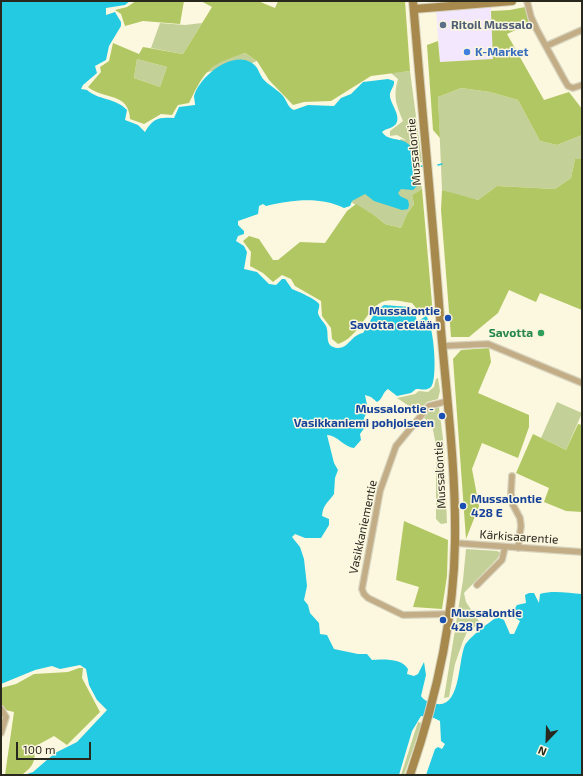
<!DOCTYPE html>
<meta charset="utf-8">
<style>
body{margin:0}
#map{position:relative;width:583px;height:776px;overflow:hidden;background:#fcf7df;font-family:"Exo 2",sans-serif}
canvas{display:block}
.frame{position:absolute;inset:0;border:2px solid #29281f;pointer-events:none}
.north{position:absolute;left:527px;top:720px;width:40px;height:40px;-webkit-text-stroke:3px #fcf7df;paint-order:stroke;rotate:203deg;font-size:11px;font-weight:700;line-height:16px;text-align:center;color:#29281f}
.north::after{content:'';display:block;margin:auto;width:14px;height:18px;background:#29281f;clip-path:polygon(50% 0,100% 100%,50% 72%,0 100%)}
.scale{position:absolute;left:16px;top:742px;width:75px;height:18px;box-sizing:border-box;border:2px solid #29281f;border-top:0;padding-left:5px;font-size:12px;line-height:14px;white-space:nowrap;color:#29281f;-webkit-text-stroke:3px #fcf7df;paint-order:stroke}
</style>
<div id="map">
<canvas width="583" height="776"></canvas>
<div class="frame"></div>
<div class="north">N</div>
<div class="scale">100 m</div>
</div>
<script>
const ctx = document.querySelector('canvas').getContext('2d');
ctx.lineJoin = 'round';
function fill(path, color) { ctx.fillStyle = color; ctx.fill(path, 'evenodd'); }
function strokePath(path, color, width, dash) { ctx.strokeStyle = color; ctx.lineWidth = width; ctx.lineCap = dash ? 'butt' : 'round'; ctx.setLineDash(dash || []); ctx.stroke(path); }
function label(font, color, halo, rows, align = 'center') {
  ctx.font = font + ' "Exo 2",sans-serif'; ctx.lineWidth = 3; ctx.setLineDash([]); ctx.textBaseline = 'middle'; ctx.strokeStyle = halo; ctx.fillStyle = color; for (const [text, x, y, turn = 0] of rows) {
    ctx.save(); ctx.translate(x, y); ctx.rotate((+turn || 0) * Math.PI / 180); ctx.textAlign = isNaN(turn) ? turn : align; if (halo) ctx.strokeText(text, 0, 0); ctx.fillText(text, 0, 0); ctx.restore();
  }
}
fill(new Path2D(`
 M491,7l3,52 -54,3 -4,-52z`), '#f2e7fc');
fill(new Path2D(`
 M160,23l25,2 17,-2 -19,31 -32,-6z
 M245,53l12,8 -20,8 -12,-1 -21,5 18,-13z
 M137,59l30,8 -7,20 -26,-9z
 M410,71l12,91 -5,1 5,26 -10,6 2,9 -7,10 -6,14 -16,-4 -11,-9 -25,-14 60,-31 -9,-31 6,1 -9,-5 -7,1v-5l13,-10c-7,-17 -10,-24 -5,-42l-7,-6z
 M461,88l29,4 28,8 22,41 17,4 25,-10v24h-7l-4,19 -16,11 -58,-3 -19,14 -19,-4 -17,-6 -4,-93z
 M438,378l2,13 -2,8 -11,3 -9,10 -21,-14 18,-4 4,-3 9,1 6,-5 2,-8z
 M557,402l25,11 -16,37 -25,-12z
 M439,407l5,40 3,76 -6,1 -5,-5v-74l-4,-20 -10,-9 9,-6z
 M466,549l31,2 4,2 -4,6 -33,34 2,9 14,21 -13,9 -4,9 -8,23 -6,33 -5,1 19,-118z
 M418,722l4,1 -18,52h-3z`), '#c3d198');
fill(new Path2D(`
 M136,1h48l-4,23 -37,-3 -18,5 -4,-12 -6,-4 12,-3z
 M201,1h57l17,7 3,-7h127l5,70 -39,5 -40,25 -27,1 -11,3 -24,-25 -12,-19 -12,-8c-37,12 -39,16 -56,50l-11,2 -6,10 -11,-1 -17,10 -14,-5c-1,-27 -26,-19 -42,-32l13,-15 -1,-5 9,-6 4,-18 26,11 4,-7 40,7 29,-47zM137,59l30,8 -7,20 -26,-9z
 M525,7l6,16 -24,11 37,66 25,-8 13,17v26l-25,10 -17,-4 -22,-41 -28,-8 -29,-4 -23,9 2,41 -7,-8 -6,-85 11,-4 2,21 53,-3 -2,-48 19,-1z
 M575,159h7v151l-42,-17 -4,9 -27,-12 -11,23 -29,24h-18l-10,-127 1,-20 36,10 19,-14 58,3 16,-11z
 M422,189l11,126 -12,-1 -9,-11c-8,-1 -20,-4 -27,-2 -17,4 -26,37 -47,43l-6,-5 -1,-11 -9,-12 -1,-15 -26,-15 -4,-7 -9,-4 -9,7 -10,-9 -13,-7 1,-14 -8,-11 6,-5 10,3 14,21h5l22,-18 25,1 22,-32 9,-7 18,11 11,9 16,4 6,-14 7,-10 -2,-9z
 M489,348l2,14 -13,31 51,22v12l-11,31 -36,-15 -10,26 7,37 -13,33 -13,-180 8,-9z
 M578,424l4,1v87l-16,-1 -22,-9 5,-14 -33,-15 17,-39 33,16z
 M404,521l44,19 -1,36 -5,33 -29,-2 6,-20 -23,-7z
 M79,668h4l-1,10 18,34 -33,33 -13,-9 -20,11c2,15 -1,19 -12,28h-17l9,-63 -13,-3v-21l15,-4 18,-10 34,-2z`), '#b1c763');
fill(new Path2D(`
 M1,1h129l-5,4 -19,3v7l9,-3 6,10v4l-12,20 -3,14 -11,6 2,7 -14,12 -2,4 6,1c11,10 29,8 40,20l-2,10 13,5 7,7c8,-14 14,-15 29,-14l5,-11 16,-2c0,-3 -1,-7 -1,-9 6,-20 38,-46 58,-33 7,4 7,12 12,17 6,6 14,10 19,16 4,5 5,12 11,14l14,-5 26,1 7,-8 10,-4 12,-12 25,-3 6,2c1,6 -5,9 -4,16 2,9 11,19 6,27 -4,5 -10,4 -14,8 7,11 21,3 30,16l5,38 -4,4 -12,-1 -3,4 2,3 8,4 1,5 -1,4 -6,1 -28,-9 -9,-7 -13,7 -2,5 -6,2c-24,-12 -53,-8 -78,-2l-3,-2 -4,2 -1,8 -20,7v4l6,6v3l-6,2 -2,5 8,5 3,6 -3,17 13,3 12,12 7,1 6,-6h3l7,10c5,2 24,10 27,15 1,2 -1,6 -1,9 1,5 6,9 8,13 4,8 -3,21 12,22 11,0 13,-13 25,-15l13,-22 8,-6 26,2 5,5 2,10 9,-6c8,8 12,63 5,71 -5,4 -9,2 -15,2l-5,4 -14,3 -9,-7c-6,4 -5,10 -11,13l-6,-5 -6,-2 3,15 -4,8 1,9 -5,7 1,6 -7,8c-10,-1 -17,-13 -27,-13l7,28 4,7 -3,8 -1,16c-6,9 -11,10 -12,22l7,3v6l-8,13h-16l-10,-4 -3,3 8,10 4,12 3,27 -3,14 4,5 2,8 9,10 1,11 7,1 7,14 24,5h9l5,6c10,-1 30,-2 36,9l-1,5 7,2 4,-2 6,-12 2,13 -5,21c3,5 10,7 16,8 24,3 21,-44 28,-59 4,-7 26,-25 33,-28l6,3 6,14h4l6,-13 -9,-6 6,-10 9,-2 -1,-8 4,-2h5l5,10 1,-9c13,-4 28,-1 42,0v181h-156l9,-26 3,-2 4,2 3,-5 -4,-3 -1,-20 -6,-3 -13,-2 -9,15 -13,44h-375l9,-3 22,-19 22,-11 30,-32 -10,-10 -8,-15 -3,-16 -6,-4 -20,4 -8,-3 -17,4 -34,14z`), '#23cae2');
strokePath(new Path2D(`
 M438,165l4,-1
 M414,167l9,-1`), '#23cae2', 1.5);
const street = new Path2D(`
 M527,1l4,16 6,13 28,51 3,5 5,2 9,-3
 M546,46l36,-16
 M442,346l46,-2 94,39
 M448,401l-19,5 -33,40 -16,45 -18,98 2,5 4,4 35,17 47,-1
 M512,476l-1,17 2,12 7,13 1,8 -3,22
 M455,543l127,9
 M477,585l25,-25 3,-13
 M1,709l5,8 -5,16`);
const secondary = new Path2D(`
 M414,9l98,-8
 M410,775c26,-76 44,-153 45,-234 1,-71 -8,-141 -14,-211 -8,-110 -19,-219 -28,-329`);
strokePath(street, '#d6d2bc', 8);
strokePath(secondary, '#d6d2bc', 10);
strokePath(street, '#c2ad86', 5.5);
strokePath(secondary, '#a7894d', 8);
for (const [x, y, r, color] of [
 [443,25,4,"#5c6f8a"],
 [467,52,4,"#3f7fe0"],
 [448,318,4,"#1a4fb4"],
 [541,333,4,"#2e9e5b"],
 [442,416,4,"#1a4fb4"],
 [463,506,4,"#1a4fb4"],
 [443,620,4,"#1a4fb4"]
]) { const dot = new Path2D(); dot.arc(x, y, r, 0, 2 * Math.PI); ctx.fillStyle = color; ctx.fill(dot); strokePath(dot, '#fcf7df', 1.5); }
label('bold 12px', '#4e5e75', '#fcf7df', [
 ["Ritoil Mussalo",451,25]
], 'left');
label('bold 12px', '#366cbe', '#fcf7df', [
 ["K-Market",475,52]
], 'left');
label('12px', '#29281f', '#fcf7df', [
 ["Mussalontie",414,152,-95],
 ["Mussalontie",440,475,-93],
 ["Vasikkaniementie",363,527,-78],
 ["Kärkisaarentie",519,537,4]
]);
label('bold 12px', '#164399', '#fcf7df', [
 ["Mussalontie",440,311],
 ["Savotta etelään",440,325],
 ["Mussalontie -",434,409],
 ["Vasikkaniemi pohjoiseen",434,423],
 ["Mussalontie",471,499,"left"],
 ["428 E",471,513,"left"],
 ["Mussalontie",451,613,"left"],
 ["428 P",451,627,"left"]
], 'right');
label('bold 12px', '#27864d', '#fcf7df', [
 ["Savotta",533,333]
], 'right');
</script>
